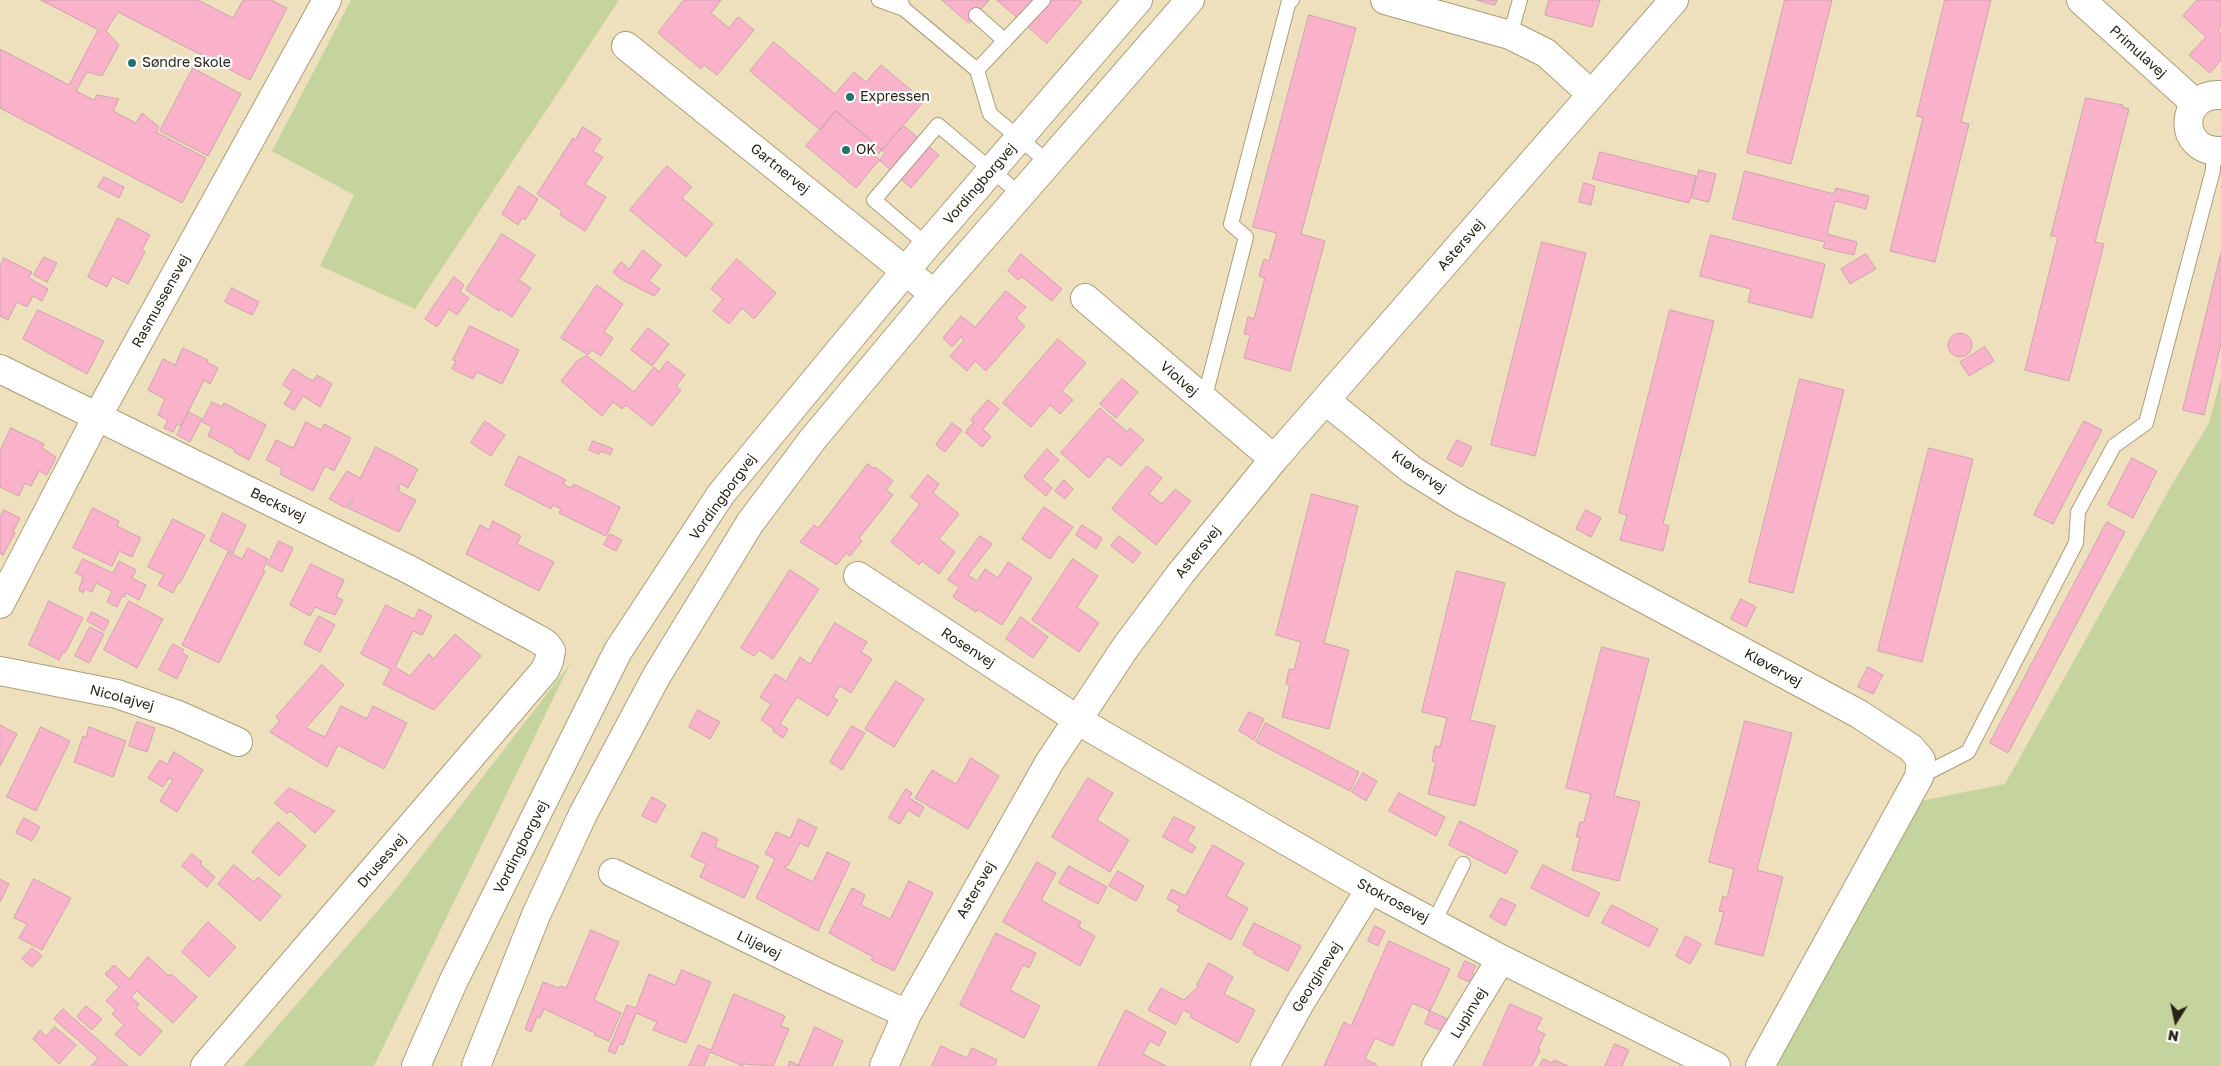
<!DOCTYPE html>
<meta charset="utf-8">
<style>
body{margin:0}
#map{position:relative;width:2221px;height:1066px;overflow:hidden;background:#eee0bc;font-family:"Golos Text",sans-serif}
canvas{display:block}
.north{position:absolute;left:2151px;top:996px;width:50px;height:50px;-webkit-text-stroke:4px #fff;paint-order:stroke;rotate:190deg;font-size:14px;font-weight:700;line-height:20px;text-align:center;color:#2a2417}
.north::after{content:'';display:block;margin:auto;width:18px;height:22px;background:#2a2417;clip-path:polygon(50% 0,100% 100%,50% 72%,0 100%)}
</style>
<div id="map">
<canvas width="2221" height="1066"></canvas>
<div class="north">N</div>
</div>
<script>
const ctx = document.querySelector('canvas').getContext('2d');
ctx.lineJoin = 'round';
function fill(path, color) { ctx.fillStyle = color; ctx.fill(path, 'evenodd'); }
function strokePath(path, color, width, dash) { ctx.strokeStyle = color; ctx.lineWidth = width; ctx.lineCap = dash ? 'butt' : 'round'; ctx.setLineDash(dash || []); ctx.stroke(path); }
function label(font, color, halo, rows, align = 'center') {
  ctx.font = font + ' "Golos Text",sans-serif'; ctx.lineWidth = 4.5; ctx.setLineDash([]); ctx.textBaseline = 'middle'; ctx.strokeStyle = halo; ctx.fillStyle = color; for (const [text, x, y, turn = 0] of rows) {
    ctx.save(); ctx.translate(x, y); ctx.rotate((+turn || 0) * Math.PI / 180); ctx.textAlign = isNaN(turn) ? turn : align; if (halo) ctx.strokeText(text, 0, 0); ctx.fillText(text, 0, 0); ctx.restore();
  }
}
fill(new Path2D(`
 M351,0h268l-204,309 -95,-43 34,-71 -82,-44z
 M2221,378v688h-446l140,-264 90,-18 169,-303 35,-58z
 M570,664l-196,402h-131l150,-173z`), '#c5d49e');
const building = new Path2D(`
 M41,0h157l35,18 10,-18h28l16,8 -37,72 -132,-68 -12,19 13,14 -17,31 -15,-4 -11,19 18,9 3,-5 22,4 -6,12 23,12 6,-10 17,14 -3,5 50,26 -24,45 -182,-95v-59l69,36 29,-55z
 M684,0h37l-10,13 18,15 9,-11 16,13 -37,45 -13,-10 -3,4 -43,-36z
 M942,0h47l-20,23z
 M997,0h82l3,2 -35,41z
 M1477,0h20l-2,5z
 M1549,0h51l-8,27 -47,-12z
 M1785,0h47l-41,164 -44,-11z
 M1945,0h46l-30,122 8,2 -34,138 -45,-11 33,-133 -6,-2z
 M2197,0h24v27l-3,3 3,3v27l-11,13 -21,-18 17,-18 -23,-21z
 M1309,15l47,13 -55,206 24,7 -35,130 -46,-13 6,-23 -6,-1 4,-17 6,2 11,-41 -6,-2 5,-17 5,2 8,-28 -24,-6z
 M774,42l61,52 19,-22 12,10 15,-17 43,36 -42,49 -46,-39 -16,19 -70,-59z
 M193,68l48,26 -33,62 -48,-25z
 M2086,98l37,7 -1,2 7,2 -34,133 9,2 -35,137 -44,-11 33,-133 -7,-1z
 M836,111l49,42 -29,35 -50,-42z
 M904,126l35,29 -28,33 -35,-31z
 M583,127l18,12 -8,12 10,6 -18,27 21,13 -21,34 -25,-16 2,-4 -25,-17 36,-56 2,2z
 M1600,152l96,24 -7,27 -96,-24z
 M667,166l25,21 -10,11 31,26 -27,33 -56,-47z
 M1699,170l17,4 -7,28 -17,-4z
 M1745,171l89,23 2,-6 33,8 -3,13 -31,-8 -8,33 30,8 -3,13 -31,-7 2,-6 -92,-23z
 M104,177l20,10 -5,11 -21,-11z
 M1584,183l11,3 -4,19 -12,-3z
 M519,186l19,13 -13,21 -3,-2 -4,7 -16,-11z
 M118,218l32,17 -8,15 3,2 -17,32 -16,-8 -5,11 -19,-10z
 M502,234l33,21 -16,25 12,8 -19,29 -12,-8 -1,2 -33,-21z
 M1711,235l114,29 -13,54 -64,-16 3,-13 -51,-13z
 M1542,242l44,11 -51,203 -44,-11z
 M643,250l18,15 -12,16 11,8 -6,7 -33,-17 -8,-7 8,-10 8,7z
 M2221,253v90l-17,72 -21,-5z
 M1021,254l41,35 -10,12 -30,-24 -4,3 -10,-9z
 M1866,254l10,15 -26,15 -9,-15z
 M44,257l13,6 -10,19 -13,-7z
 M4,258l28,14 -3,6 19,11 -6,12 -9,-5 -6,11 -10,-5 -9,18 -8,-4v-50z
 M737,259l39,34 -22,26 -12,-11 -13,16 -16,-13 10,-12 -12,-10z
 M454,277l10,8 -4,7 9,6 -12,17 -8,-6 -12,18 -12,-8z
 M597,285l26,19 -19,28 9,6 -12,18 -9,-6 -4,5 -27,-17z
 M232,288l27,14 -7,13 -27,-13z
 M1006,291l20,16 -10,11 9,8 -39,45 -11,-10 -8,10 -17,-15 14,-16 -3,-3 -9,10 -9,-9 18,-22 14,11z
 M38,310l66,31 -17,33 -64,-35z
 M1670,310l44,11 -51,203 6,2 -6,25 -43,-11 7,-25 -8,-2z
 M470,326l49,24 -17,34 -25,-12 -4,7 -21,-10 4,-8 -3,-1z
 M648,328l21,16 -17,22 -21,-16z
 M1948 345a12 12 0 1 1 24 0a12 12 0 1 1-24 0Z
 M1058,339l28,24 -24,28 11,9 -13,14 -10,-9 -19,22 -28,-24z
 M1985,347l9,14 -25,15 -9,-14z
 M183,348l25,12 -1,2 11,6 -8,16 -6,-4 -23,46 -4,-2 -4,8 -9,-4 4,-8 -10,-5 7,-16 -17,-9 15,-31 12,6z
 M587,356l47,36 20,-25 5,5 8,-11 18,14 -9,11 5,4 -29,36 -26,-21 -4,4 -9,-7 -11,14 -41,-35 16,-20z
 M293,369l20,12 4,-6 15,9 -12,23 -17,-11 -9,14 -10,-6 8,-13 -9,-6z
 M1122,379l16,13 -22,26 -16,-14z
 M1800,379l44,11 -51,203 -44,-11z
 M988,400l11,9 -16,20 8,8 -9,10 -17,-15 9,-10 -3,-2z
 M212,402l10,5 2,-4 42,22 -17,35 -15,-8 1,-2 -27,-14 4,-9 -10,-5z
 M1100,408l27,24 3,-4 14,12 -23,26 -13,-10 -19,22 -28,-25z
 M189,412l13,7 -12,23 -13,-7z
 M485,421l20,14 -14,21 -20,-13z
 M2084,421l18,9 -49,94 -19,-9z
 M306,422l15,8 3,-6 27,14 -17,33 -9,-5 -12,25 -33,-17 2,-6 -16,-8 10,-20 17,8z
 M952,423l10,7 -17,22 -9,-7z
 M11,428l33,16 -2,4 14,9 -9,18 -8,-4 -8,15 -6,-3 -6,13 -19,-9v-36z
 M1457,440l15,7 -10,20 -15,-8z
 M593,441l20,8 -3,6 -9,-4 -2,3 -10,-4z
 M376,447l42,22 -10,19 -9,-5 -1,3 2,1 -2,4 18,9 -17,32 -51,-24 6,-10 -2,-1 -6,11 -17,-9 18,-28 13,7z
 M1929,448l44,11 -51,203 -44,-11z
 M1047,449l12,11 -17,19 10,9 -6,8 -22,-19z
 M519,456l47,24 -3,4 8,4 3,-4 46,23 -14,29 -47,-23 2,-4 -8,-4 -2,4 -46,-24z
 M2132,458l25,13 -24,47 -25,-13z
 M868,464l6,5 1,-2 18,14 -7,9 7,5 -34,43 3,3 -12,15 -4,-3 -9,12 -37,-23 14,-17 4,3z
 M1147,466l15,12 -13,16 13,10 13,-15 16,12 -35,44 -44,-36z
 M928,475l11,9 -6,9 26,21 -20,25 16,13 -16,22 -17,-13 -3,4 -28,-23 29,-38 -9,-7z
 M1064,480l9,9 -8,10 -10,-8z
 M1312,494l46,12 -34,137 25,7 -20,79 -47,-12 8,-32 -4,-1 3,-15 5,1 7,-28 -25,-7z
 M1044,507l29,20 -23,32 -28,-20z
 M93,508l26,13 -2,5 24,12 -9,19 -13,-6 -7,15 -39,-18z
 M4,510l16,8 -7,14 2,1 -12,22 -3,-2v-36z
 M1586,510l15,8 -10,19 -15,-8z
 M223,513l23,12 -13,28 -23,-12z
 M173,519l32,16 -25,48h-2l-5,10 -15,-8 6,-10 -16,-8z
 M493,521l28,15 -4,8 37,18 -15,29 -73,-37 14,-29 9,5z
 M2107,522l18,10 -117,221 -18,-10z
 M1082,525l20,13 -6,11 -20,-14z
 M610,534l12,6 -6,11 -12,-6z
 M980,536l12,8 -24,31 9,6 8,-12 13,9 10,-16 24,16 -30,47 -25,-16 -1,3 -23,-15 6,-10 -11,-7z
 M1119,536l22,17 -8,10 -22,-17z
 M279,541l14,7 -11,24 -14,-7z
 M248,548l20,11 -5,11 2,1 -46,92 -37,-18 46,-93 14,7z
 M83,559l30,14 6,-12 17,9 -4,8 14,7 -7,15 -13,-7 -2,4 -2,-1 -5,11 -10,-5 5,-11 -16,-8 -4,9 -7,-3 -2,4 -4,-3 4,-13 -7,-4z
 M1073,559l25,17 -21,31 22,16 -20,29 -47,-32z
 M311,564l33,16 -8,17 7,3 -8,15 -20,-8 -5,9 -20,-11z
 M790,570l29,19 -46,70 -14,-9 -5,6 -13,-8z
 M1457,571l48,12 -35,137 25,6 -20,80 -47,-12 8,-32 -4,-1 3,-15 5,1 7,-29 -25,-6z
 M1741,599l15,8 -10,20 -15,-8z
 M49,601l34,17 -18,35 -2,-1 -4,8 -30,-15z
 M129,601l34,18 -26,49 -33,-18z
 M386,605l28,14 5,-10 13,7 -10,19 -9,-4 -18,36 15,9 19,-22 4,5 22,-25 26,22 -47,54 -51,-26 8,-15 -30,-15z
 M92,612l17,9 -5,10 -17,-10z
 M319,616l16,9 -15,27 -16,-8z
 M1021,617l27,20 -15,21 -27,-19z
 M835,623l32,19 -6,10 11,7 -21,34 -11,-7 -7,11 5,3 -10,16 -31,-19 -17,27 8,5 -5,9 -10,-7 1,-2 -13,-9 10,-16 -11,-7 15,-23 11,7 14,-24 10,7z
 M90,627l14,7 -15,29 -14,-7z
 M173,644l11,6 -2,3 6,3 -11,23 -18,-9z
 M1602,647l47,12 -35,137 26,6 -21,79 -47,-11 8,-33h-4l4,-15h4l7,-28 -25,-6z
 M322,665l22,20 -38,43 19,9 16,-31 26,13 6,-13 34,17 -23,46 -46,-24 -11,22 -57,-35 10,-11 -4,-4z
 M1868,667l15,8 -10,19 -15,-7z
 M896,681l28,18 -30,48 -29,-18z
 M698,710l22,12 -10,17 -21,-12z
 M1249,712l15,7 -10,21 -15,-9z
 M1745,721l47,12 -35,137 26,7 -20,79 -48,-12 9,-32 -5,-1 4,-15 4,2 7,-29 -25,-7z
 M137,722l18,6 -8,24 -18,-6z
 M1266,723l93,49 -9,19 -94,-49z
 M0,725l17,9 -17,32z
 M852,726l13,7 -23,37 -12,-8z
 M41,727l29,14 -34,70 -29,-14z
 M89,727l37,14 -13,36 -39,-15 9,-26 3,1z
 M174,752l29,18 -26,42 -17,-11 13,-21 -4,-2 -6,9 -15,-9 12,-18 7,4z
 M971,758l28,18 -31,53 -53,-31 17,-28 24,14z
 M1363,773l14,8 -11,20 -14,-9z
 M1088,778l25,15 -16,27 32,20 -19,32 -58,-35z
 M289,788l46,23 -20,22 -25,-22 -3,3 -12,-11z
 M906,789l6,4 -3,5 15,9 -5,10 -11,-7 -8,14 -11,-6z
 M1399,793l46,24 -9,19 -47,-25z
 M652,797l14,8 -10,18 -14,-7z
 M1174,817l21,10 -8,14 9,6 -4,6 -29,-16z
 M24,818l16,9 -8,14 -16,-8z
 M799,819l18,9 -9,19 -8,-4 -12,23 -2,-1 -1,3 28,14 14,-30 23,11 -32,68 -62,-33 19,-39 -10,-5 11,-22 14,6z
 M1460,821l58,30 -12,23 -57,-29z
 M278,822l28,24 -27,30 -27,-24z
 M703,832l15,7 -3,8 44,19 -15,32 -44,-21 6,-13 -15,-7z
 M1213,845l31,18 -18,33 22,12 -17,32 -54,-29 3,-5 -13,-7 5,-10 13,7z
 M192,854l10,8 -2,2 15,13 -8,10 -25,-21z
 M1037,862l19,11 -15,27 40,22 -2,5 16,9 -15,30 -77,-44z
 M234,865l20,17 4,-5 23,19 -21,25 -42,-37z
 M1543,865l57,28 -12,24 -57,-29z
 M1069,866l38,21 -9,17 -39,-21z
 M1118,871l26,15 -8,15 -27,-15z
 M0,879l9,5 -9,18z
 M34,879l37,19 -29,52 -23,-12 8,-14 -13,-6z
 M909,881l24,12 -39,78 -23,-11 2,-3 -44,-24 23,-45 13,7 -4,10 29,14z
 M1501,898l15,7 -11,21 -15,-9z
 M1612,905l46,24 -9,18 -47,-24z
 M208,922l28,25 -27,30 -27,-25z
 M1254,923l47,23 -13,25 -35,-18 1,-2 -11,-6z
 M1375,926l10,5 -7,15 -10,-5z
 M591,930l28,12 -25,58 27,13 -12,28 -15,-6 1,-2 -51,-24 -4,9 -3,-1 -6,15 -6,-3 18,-47 16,6 1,-2 6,2z
 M996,933l40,20 -7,15 -6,-3 -13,25 30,16 -16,32 -64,-33z
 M1686,936l15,8 -11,20 -14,-8z
 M1389,941l61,28 -20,42 -18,-8 -19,43 -18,-8 -10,21 11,5v2h-52l20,-44 7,4z
 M32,948l10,8 -10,11 -10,-8z
 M148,957l21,19 2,-2 26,23 -24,26 -36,-32 -6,6 8,7 -3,4 26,23 -22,25 -25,-22 9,-9 -12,-11 4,-4 -10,-9 13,-14 -14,-13 9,-9 15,14z
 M1465,961l11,5 -4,7 4,2 -4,8 -14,-6z
 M1209,963l24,14 -9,17 31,16 -17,33 -48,-26 2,-3 -9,-4 -7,15 -28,-15 13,-22 23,12 15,-14 -2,-1z
 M682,970l29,12 -25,61 -33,-13 4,-8 -21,-9 -13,32 -4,-1 -4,10 -7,-3 19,-46 9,3 13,-34 26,11z
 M734,994l51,22 -4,10 8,3 -16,37 -30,-2v2l-33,-14 -6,14h-15l9,-21 13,5z
 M1510,1004l32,14 -6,12 9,4 -7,15 2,1 -8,16h-49z
 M86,1006l16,13 -10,11 -15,-13z
 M63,1009l65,57h-37l7,-8 -44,-39z
 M1126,1010l40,22 -7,14 -9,-5 -7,13 23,12h-68z
 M1430,1011l20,9 -5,12 -20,-8z
 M55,1027l21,18 -17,19 -26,-25 7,-9 6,6z
 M815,1027l28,14 -11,25h-44l2,-5 8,4z
 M1615,1044l14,6 -7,16h-17z
 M941,1046l26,12 5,-10 25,12 -3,6h-62z
 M1543,1059l9,4 2,-3 14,6h-28z`);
fill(building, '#f9b2c9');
strokePath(building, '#cca4b0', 1);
const lane = new Path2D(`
 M879,0l25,9
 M900,0l4,9 73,61 13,44 59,49
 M976,15l29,26
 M1510,35l10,-35
 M977,70l66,-70
 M927,245l-53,-45 64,-75 83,70
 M1204,400l42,-163 -15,-13 58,-223 3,-1
 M1919,777l49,-25 108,-209 2,-31 36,-66 32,-23 67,-253v-19
 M1434,922l29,-58`);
const street = new Path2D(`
 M1385,0l125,35 36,18 45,41
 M2081,0l115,104
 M626,46l308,248
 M2221,95c-42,-3 -45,57 0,56
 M1085,298l189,161
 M0,369l408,200 128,69 10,6 5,7 -2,10 -4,9 -340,396
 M1326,401l86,69 48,30 399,214 52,34 10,12 -2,17 -159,289
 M858,576l231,151 281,162 131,70 215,107
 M0,604l97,-187 230,-417
 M0,671l117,23 61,21 60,27
 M613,873l214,104 80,37
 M884,1066l23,-52 142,-251 76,-115 56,-75 93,-114 400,-459
 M1265,1066l35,-63 70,-114
 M1436,1066l65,-107`);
const secondary = new Path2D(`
 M416,1066l37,-84 165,-331 103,-157 206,-249 211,-245
 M476,1066l60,-151 47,-101 73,-137 94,-154 63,-84 121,-145 256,-294`);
strokePath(lane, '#ab9e7c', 16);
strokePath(street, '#ab9e7c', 30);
strokePath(secondary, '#ab9e7c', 30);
strokePath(lane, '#fff', 14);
strokePath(street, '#fff', 28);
strokePath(secondary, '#fff', 28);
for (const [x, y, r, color] of [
 [132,63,5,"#257070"],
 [850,97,5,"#257070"],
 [846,150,5,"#257070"]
]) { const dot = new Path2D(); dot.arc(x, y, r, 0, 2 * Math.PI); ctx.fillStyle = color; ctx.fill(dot); strokePath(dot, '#fff', 2); }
label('14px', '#2a2417', '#fff', [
 ["Primulavej",2138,52,42],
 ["Gartnervej",780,169,39],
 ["Vordingborgvej",980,184,-49],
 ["Astersvej",1461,245,-49],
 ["Rasmussensvej",161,301,-61],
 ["Violvej",1179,379,41],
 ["Kløvervej",1419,472,35],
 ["Vordingborgvej",723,497,-54],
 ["Becksvej",278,505,26],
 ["Astersvej",1198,552,-51],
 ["Rosenvej",968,648,33],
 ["Kløvervej",1773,668,29],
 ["Nicolajvej",122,698,15],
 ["Vordingborgvej",521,847,-63],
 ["Drusesvej",382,861,-49],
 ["Astersvej",976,890,-60],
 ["Stokrosevej",1393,901,28],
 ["Liljevej",759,945,26],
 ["Georginevej",1317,977,-58],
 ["Lupinvej",1469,1013,-59]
]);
label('14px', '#2a2417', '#fff', [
 ["Søndre Skole",142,63],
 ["Expressen",860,97],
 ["OK",856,150]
], 'left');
</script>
